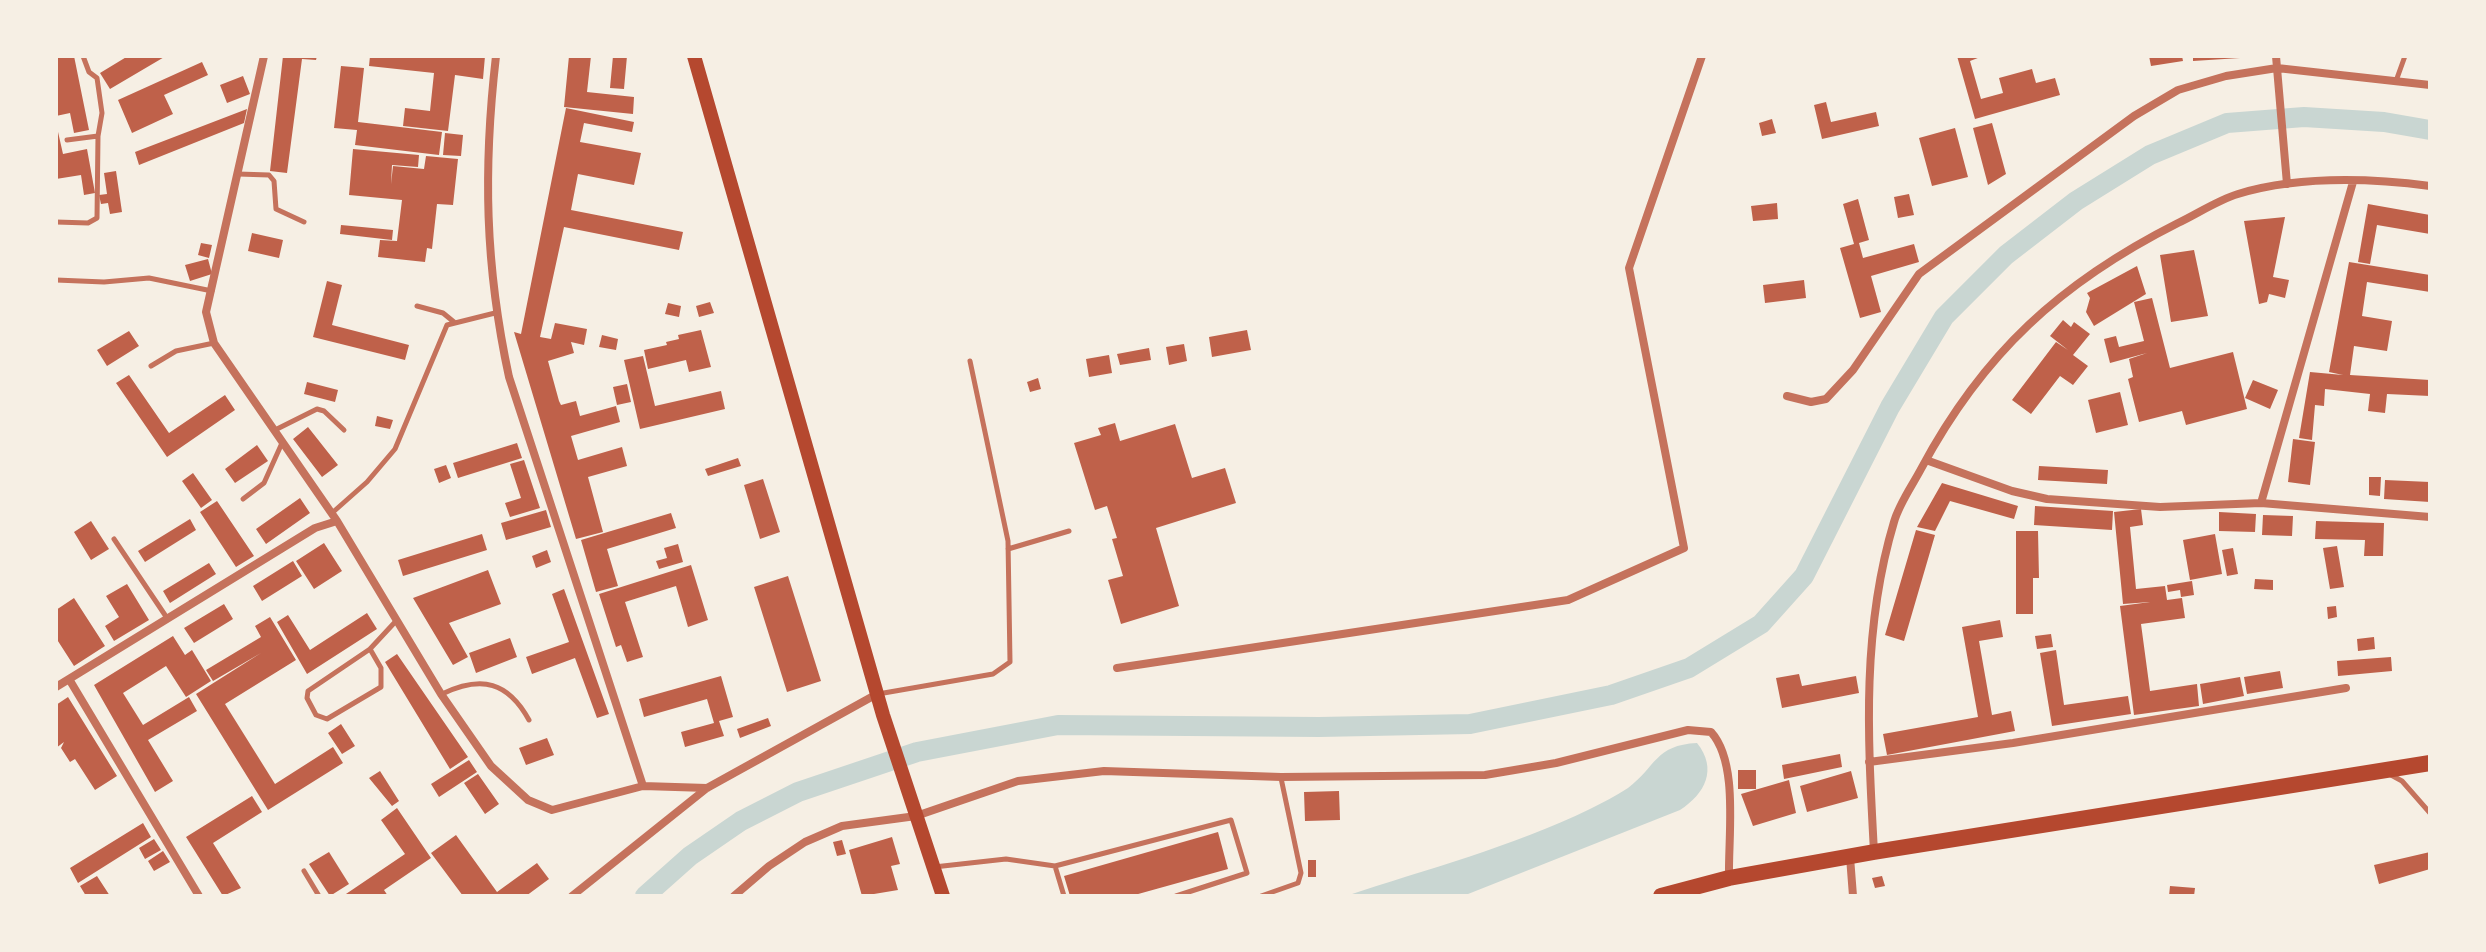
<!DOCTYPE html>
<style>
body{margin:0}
#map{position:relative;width:2486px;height:952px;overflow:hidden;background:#f6efe4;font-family:"DM Sans",sans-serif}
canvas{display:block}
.frame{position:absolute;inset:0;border:58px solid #f6efe4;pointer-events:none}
</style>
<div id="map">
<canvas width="2486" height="952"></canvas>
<div class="frame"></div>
</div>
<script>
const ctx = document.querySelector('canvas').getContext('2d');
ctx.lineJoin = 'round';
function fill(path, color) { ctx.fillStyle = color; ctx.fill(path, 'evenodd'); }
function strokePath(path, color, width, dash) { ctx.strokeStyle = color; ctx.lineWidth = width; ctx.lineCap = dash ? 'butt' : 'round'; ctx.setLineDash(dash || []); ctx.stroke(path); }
fill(new Path2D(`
 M1697,743c21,26 8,51 -17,67l-217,86h-117c81,-27 166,-49 244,-87 12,-6 26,-13 38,-21 28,-21 27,-43 69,-45z`), '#c9d6d2');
strokePath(new Path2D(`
 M645,896l45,-40 51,-35 57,-29 119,-40 141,-27 261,2 151,-3 141,-29 78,-27 72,-44 43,-48 86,-169 54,-90 62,-62 70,-54 74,-46 77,-32 77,-6 80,5 46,8`), '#c9d6d2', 20);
fill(new Path2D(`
 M56,56h18l15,74 -15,3 -4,-20 -14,3z
 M128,56h38l-56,33 -10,-16z
 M283,56h34l-1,4 -14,-1 -15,114 -17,-2z
 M370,56h115l-2,23 -28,-4 -7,56 -45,-5 2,-18 25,3 4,-38 -65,-7z
 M569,56h22l-4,36 47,5 -1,17 -69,-7z
 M613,56h14l-3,33 -14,-1z
 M1957,56h26l-13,5 11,38 22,-6 -4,-15 33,-9 4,14 19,-5 5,17 -85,24z
 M2149,56h33l1,5 -32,5z
 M2193,56h47v2l-47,3z
 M202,62l6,13 -44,20 9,19 -41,19 -14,-33z
 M341,66l23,2 -6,54 84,10 -3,23 -84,-10 2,-15 -23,-2z
 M243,76l7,18 -23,9 -7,-18z
 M1826,102l5,20 45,-10 3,14 -57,13 -8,-34z
 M566,108l68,14 -2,10 -48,-9 -4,19 61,11 -7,32 -56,-11 -7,36 112,22 -4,18 -115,-23 -24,110 11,2 4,-16 32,6 -3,16 -13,-3 3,11 -26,8 11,40 2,4 15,-4 4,15 36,-10 4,16 -49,14 7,24 44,-13 5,19 -39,11 15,55 -27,7 -62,-207 7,2z
 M247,109l-3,14 -105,42 -4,-13z
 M1772,119l4,14 -14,3 -3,-13z
 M56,123l7,31 24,-5 8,44 -11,2 -3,-20 -25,4z
 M1992,123l14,51 -18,11 -15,-57z
 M1955,128l13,49 -36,9 -13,-48z
 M445,133l18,2 -2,21 -18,-1z
 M353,149l66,6 -1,12 -26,-2 -1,19 2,-18 31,3 2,-13 32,3 -5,46 -16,-1 -5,45 -5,-1 -2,14 -47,-5 2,-17 17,1 5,-41 -53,-5z
 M116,171l6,41 -12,2 -2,-11 -7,1 -2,-9 8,-1 -3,-21z
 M1909,194l5,21 -16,3 -4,-21z
 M1858,199l11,41 -10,3 4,15 51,-14 5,18 -48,14 10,36 -21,6 -20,-70 14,-4 -11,-40z
 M1777,203l1,16 -25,2 -2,-15z
 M2368,204l62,11v19l-53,-9 -7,39 -12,-2z
 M2285,217l-12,60 16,3 -4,18 -16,-4 -2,8 -8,2 -15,-83z
 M341,225l52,5 -1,10 -52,-6z
 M252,233l31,7 -4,18 -31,-7z
 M201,243l11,2 -3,13 -11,-3z
 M2194,250l14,66 -37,6 -11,-67z
 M208,259l4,15 -22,7 -5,-16z
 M2349,262l81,13v17l-63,-10 -5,34 30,5 -5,30 -33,-5 -4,29 80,5v16l-43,-2 -2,19 -17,-2 2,-17 -45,-5 -1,17 -9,-1 -3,35 -13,-2 11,-66 33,3 -14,-3z
 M2137,266l9,28 -52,32 -8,-14 4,-14 -3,-5z
 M1804,280l2,18 -41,5 -2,-18z
 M327,281l15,4 -10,40 77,20 -4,15 -92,-23z
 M2152,298l18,70 63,-16 14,57 -61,16 -4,-14 -43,11 -11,-43 5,-2 -4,-18 18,-6 -37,10 -6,-24 12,-3 3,11 25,-6 -10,-39z
 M710,302l4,11 -15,4 -3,-11z
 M668,303l13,3 -2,11 -14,-3z
 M2063,320l8,7 3,-5 16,12 -17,21 15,11 -15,19 -13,-9 -29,38 -19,-14 44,-58 12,8 -18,-14z
 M701,330l10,37 -22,5 -3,-12 -38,9 -4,-19 23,-5 -1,-3 13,-3 -1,-4z
 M1247,330l4,20 -39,7 -3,-20z
 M129,331l10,15 -32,20 -10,-16z
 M602,335l16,4 -2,11 -17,-3z
 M1184,344l3,17 -18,4 -3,-18z
 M1149,348l2,12 -31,5 -3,-11z
 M1109,355l3,18 -23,4 -3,-18z
 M643,356l12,50 66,-15 4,18 -85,20 -16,-69z
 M129,375l40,58 56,-38 10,15 -68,47 -51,-74z
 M1038,378l3,11 -11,3 -3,-10z
 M2253,380l25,10 -8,19 -25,-11z
 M307,382l31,8 -3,12 -31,-8z
 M627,384l4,18 -14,3 -4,-18z
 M2120,392l8,33 -32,8 -8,-33z
 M377,416l16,4 -3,9 -15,-3z
 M1115,423l5,18 55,-17 17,54 33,-10 11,35 -80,25 23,78 -58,18 -13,-44 15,-4 -11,-37 5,-1 -10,-32 -12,4 -21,-67 27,-8 -3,-7z
 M308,427l30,38 -16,12 -29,-38z
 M2293,439l22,3 -5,43 -22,-3z
 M517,443l5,15 -64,20 -5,-15z
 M257,445l11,16 -33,22 -10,-14z
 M738,458l3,8 -33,10 -3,-7z
 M524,460l16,48 -30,9 -5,-14 16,-5 -11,-34z
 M446,465l5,13 -12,5 -5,-14z
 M2039,466l69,4 -1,14 -69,-4z
 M193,473l19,27 -11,8 -19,-27z
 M2369,477h12l-1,19 -11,-1z
 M763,479l17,53 -20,7 -16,-54z
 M2385,480l45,2v20l-46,-3z
 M1942,483l76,23 -4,13 -64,-18 -15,30 -18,-4z
 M300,498l10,15 -44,31 -10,-15z
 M217,501l37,55 -18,11 -36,-55z
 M2035,506l78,5 -1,19 -78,-5z
 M2141,509l2,16 -13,2 6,62 29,-3 2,14 15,-2 3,20 -44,6 9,67 47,-7 2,22 -65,9 -14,-109 30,-4 -27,2 -9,-92z
 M546,510l5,17 -45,13 -5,-17z
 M2219,512l37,2 -1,18 -36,-1z
 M671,513l5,15 -69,21 11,37 -22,6 -15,-52z
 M2263,515l30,1 -1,20 -30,-1z
 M190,519l6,11 -51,32 -7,-11z
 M91,521l18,28 -18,11 -17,-28z
 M2316,521l68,2 -1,33h-19l1,-16 -50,-1z
 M1916,530l19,5 -31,106 -19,-6z
 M2016,531h22l1,47h-6v36h-17z
 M482,534l5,16 -84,26 -5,-16z
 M2215,534l7,40 -32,6 -7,-40z
 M324,543l18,28 -28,18 -18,-28z
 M678,544l5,18 -24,7 -3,-8 11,-3 -3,-10z
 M2337,546l7,41 -14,2 -7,-41z
 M2233,548l5,26 -11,2 -5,-26z
 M547,550l4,12 -15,6 -4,-12z
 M293,561l9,15 -40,25 -9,-15z
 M209,563l7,11 -46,29 -7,-12z
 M691,565l17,55 -20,7 -12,-41 -51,16 18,55 -16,5 -6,-17 -5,2 -17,-53z
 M488,570l13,34 -52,19 19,34 -15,8 -40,-67z
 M788,576l33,105 -34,11 -33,-105z
 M2255,579l18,1v10l-19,-1z
 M2192,581l2,14 -13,2 -1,-7 -12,2 -1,-7z
 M127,584l22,36 -35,21 -9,-15 14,-9 -13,-21z
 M564,589l45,125 -12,4 -22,-60 -43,16 -6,-17 43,-15 -17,-48z
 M74,598l31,48 -31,20 -18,-28v-28z
 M224,604l9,15 -39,24 -10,-15z
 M2336,606l1,11 -9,2 -1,-12z
 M367,613l10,16 -70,45 -30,-52 11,-7 22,35z
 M270,617l26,43 -71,44 50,80 58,-37 10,16 -75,47 -72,-116 65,-41 -48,28 -7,-11 55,-33 -6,-11z
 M2000,620l3,17 -24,4 13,74 19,-4 4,20 -128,24 -4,-21 95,-17 -16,-90z
 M2051,634l2,13 -16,2 -2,-13z
 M173,636l12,19 7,-5 19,31 -25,16 -20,-31 -43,27 20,32 46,-28 8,14 -49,29 25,41 -18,11 -61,-107z
 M2374,637l1,12 -17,2 -1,-12z
 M510,638l7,19 -41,16 -7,-20z
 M2056,650l8,55 64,-9 3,18 -79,12 -12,-73z
 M397,654l71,103 -18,12 -65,-107z
 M2391,657l1,14 -54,5 -1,-15z
 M2280,671l3,17 -36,6 -3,-17z
 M1799,674l3,12 54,-10 3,17 -77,15 -6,-30z
 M721,676l12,41 -14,4 5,15 -39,11 -4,-15 33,-9 -7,-24 -63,18 -5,-18z
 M2240,677l4,19 -41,8 -3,-20z
 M68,697l49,79 -22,14 -20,-31 -5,3 -9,-14 3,-6 -8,6v-43z
 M768,718l3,8 -31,12 -3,-9z
 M341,724l14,22 -13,8 -14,-21z
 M547,738l7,17 -28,10 -7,-17z
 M1840,754l2,13 -58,12 -2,-14z
 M469,760l8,12 -38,25 -8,-13z
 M1738,770h18v19h-18z
 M380,771l19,30 -7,5 -23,-28z
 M1851,771l7,27 -51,14 -7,-26z
 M478,774l21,30 -14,10 -21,-31z
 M1789,780l7,33 -43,13 -12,-32z
 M1339,791l1,29 -35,1 -1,-29z
 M252,796l10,16 -49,31 28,45 -18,8 -37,-59z
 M397,808l34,50 -47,32 4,6h-45l62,-42 -24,-34z
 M143,823l8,14 -73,46 -8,-15z
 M1218,832l10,37 -97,27h-61l-6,-20z
 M456,835l41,57 40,-29 12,16 -23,17h-63l-32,-43z
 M892,837l8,27 -9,2 7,24 -36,6 -13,-46z
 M154,839l7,11 -16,9 -6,-11z
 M842,840l4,14 -9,2 -4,-14z
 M163,851l7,11 -16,9 -6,-10z
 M329,852l20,32 -19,12 -21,-32z
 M2430,852v17l-51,15 -5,-19z
 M1308,860h8v17h-8z
 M97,876l13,20h-24l-6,-10z
 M1882,876l3,10 -10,2 -3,-10z
 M2170,886l25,2 -1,8h-25z`), '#bf614a');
strokePath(new Path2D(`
 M2396,81l9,-25
 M67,140l31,-4 4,-23 -5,-35 -8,-6 -6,-16
 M238,174l31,1 5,6 2,28 28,13
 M56,222l32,1 9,-5 1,-82
 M56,280l48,2 45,-4 63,13
 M417,306l26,7 11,9
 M151,366l25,-15 38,-8
 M275,430l42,-21 7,2 20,19
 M243,499l21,-16 18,-40
 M332,513l35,-31 28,-33 52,-124 48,-12
 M114,539l53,79
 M1008,549l61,-18
 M370,649l11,19v19l-54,32 -11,-4 -9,-17 1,-7 62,-42 26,-28
 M442,694c40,-19 66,-12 87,26
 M878,694l115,-20 17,-12 -2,-121 -38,-180
 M2391,775l11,6 28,32
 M1055,866l9,30
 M934,867l72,-8 49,7 176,-46 16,53 -71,23
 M304,871l15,25
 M1261,896l37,-13 3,-10 -20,-95`), '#c5725c', 5);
strokePath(new Path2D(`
 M264,56l-58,256 8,31 123,178 104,173 50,72 37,34 24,10 91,-24 64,2
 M496,56c-13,113 -11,210 13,321l134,409
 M2276,56l1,12 153,17
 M1787,396l24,6 15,-3 27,-29 66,-96 215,-158 44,-26 48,-14 51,-8 10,116
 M1926,460l86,31 35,8 113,8 101,-4 169,14
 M2261,503l92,-321
 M1117,668l451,-68 116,-52 -55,-280 73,-212
 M69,679l130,217
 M56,687l259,-159 22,-7
 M1869,762l144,-19 333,-55
 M1874,852c-6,-112 -13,-220 20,-330 5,-18 18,-36 27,-53 62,-116 140,-187 257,-246 19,-9 40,-23 60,-29 60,-18 130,-16 192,-8
 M1850,857l3,39
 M572,896l135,-108 170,-94
 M734,896l35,-30 36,-24 37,-16 74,-10 102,-35 86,-10 177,6 204,-2 71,-12 132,-33 23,2c28,31 17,104 18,146`), '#c5725c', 8);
strokePath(new Path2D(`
 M694,56l189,659 60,181`), '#b5482f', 14);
strokePath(new Path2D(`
 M1661,896l68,-18 145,-26 556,-89`), '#b5482f', 16);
</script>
